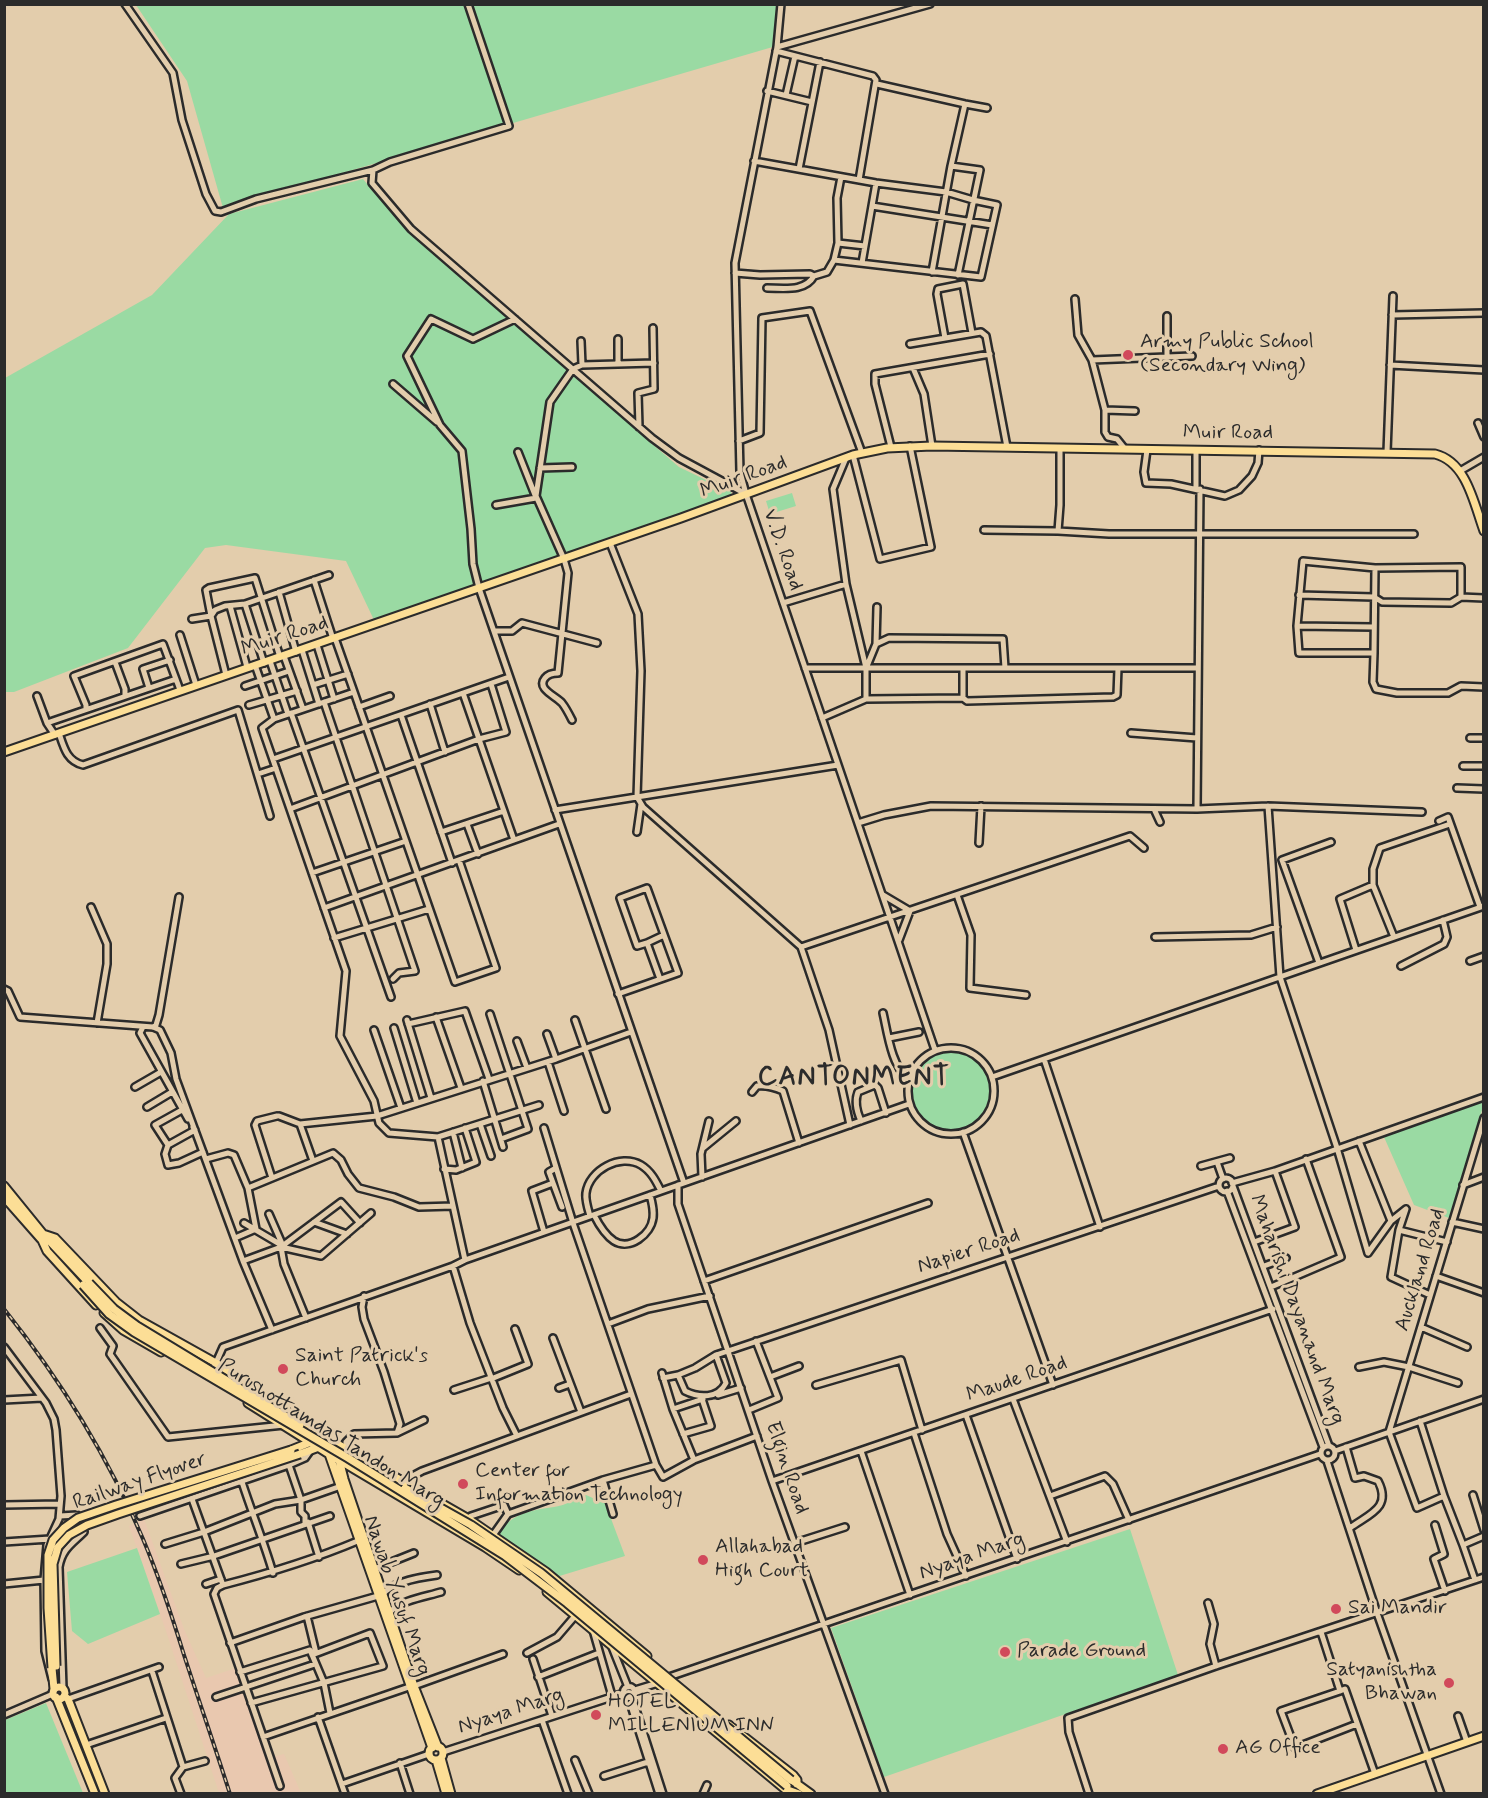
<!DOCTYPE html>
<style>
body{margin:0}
#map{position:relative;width:1488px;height:1798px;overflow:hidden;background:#e3cdac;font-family:Mynerve,sans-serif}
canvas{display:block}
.frame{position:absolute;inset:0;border:6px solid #2b2b2b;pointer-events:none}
</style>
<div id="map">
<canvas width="1488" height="1798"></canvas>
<div class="frame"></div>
</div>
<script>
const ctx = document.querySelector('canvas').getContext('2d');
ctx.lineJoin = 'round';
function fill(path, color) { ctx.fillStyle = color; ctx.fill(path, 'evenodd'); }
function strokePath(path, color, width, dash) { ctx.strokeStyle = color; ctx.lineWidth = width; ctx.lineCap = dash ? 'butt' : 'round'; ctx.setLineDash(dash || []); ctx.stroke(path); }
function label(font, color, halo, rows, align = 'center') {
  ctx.font = font + ' Mynerve,sans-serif'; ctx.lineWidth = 6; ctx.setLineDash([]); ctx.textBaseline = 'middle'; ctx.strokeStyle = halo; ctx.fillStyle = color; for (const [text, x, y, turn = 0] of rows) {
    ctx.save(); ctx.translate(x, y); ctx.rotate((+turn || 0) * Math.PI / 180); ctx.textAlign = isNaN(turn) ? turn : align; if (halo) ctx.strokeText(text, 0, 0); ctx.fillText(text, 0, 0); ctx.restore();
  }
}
fill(new Path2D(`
 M144,1519l40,110 22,49 33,-11 33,90 12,-3 17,39h-82l-52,-159 -38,-108z`), '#e9c8af');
fill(new Path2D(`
 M136,5h643l-3,41 -553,162 -36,-127z
 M363,179l47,55 240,208 29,25 52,25 1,6 -358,122 -28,-59 -120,-16 -21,3 -77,100 -114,44h-9v-314l147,-83 77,-81z
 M792,493l4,13 -26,8 -4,-13z
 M909 1091a41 41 0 1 1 82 0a41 41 0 1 1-82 0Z
 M1483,1101v6l-34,111 -35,-13 -30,-68z
 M586,1495l9,4 9,1 21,56 -72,22 -60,-40c19,-24 32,-27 61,-31 10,-1 22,-8 32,-12z
 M1130,1529l48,146 -294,102 -53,-149z
 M137,1548l23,66 -72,30 -16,-13 -5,-59z
 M46,1703l37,90h-78v-73z`), '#9adaa3');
const minor = new Path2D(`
 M125,4l48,69 9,47 24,74 9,17 6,1 35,-13 117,-29
 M468,4l41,122 -119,36 -17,8 -1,13 39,46 241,209 27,20 67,36
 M781,4l-4,43 -42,216 5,209 6,22 189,556
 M777,47l153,-43
 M776,51l97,25 3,4 -17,100
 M877,84l88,20 22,4
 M767,91l45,11
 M786,95l9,-39
 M754,161l122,22 70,9 27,8 24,5 -16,72 -147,-17 4,-17 27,3
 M951,166l14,-62
 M799,169l21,-107
 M872,206l120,19
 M838,243l-1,-45 4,-21
 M862,263l14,-80
 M932,272l19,-106 29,4 -22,105
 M735,273l25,2 50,-1 4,2 13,-4 7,-12
 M767,288c17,0 38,4 47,-12
 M1075,299l3,36 14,25 13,50
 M1392,315l92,-2
 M515,319l-42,20 -42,-20 -24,37 33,69 22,26 9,78 2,35 6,24 205,595
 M945,338l-8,-44 1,-5 25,-5 9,49
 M618,339v25
 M581,341l1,24
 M910,344l71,-12 5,4 21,111
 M1167,357v-41
 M1092,360l100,-4
 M1390,365l94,5
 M913,368l11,26 8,52
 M393,384l44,38
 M1478,423l6,14
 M639,427l-1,-34 16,-4 -1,-61
 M739,441l21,-8 2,-115 48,-7 52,142
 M891,447l-16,-63v-10l115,-20
 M1125,449l-8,-10 -9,-2 -3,-5v-22l30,1
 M1147,450l-3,22 2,11 25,1 54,12 14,-6 13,-14 6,-13 1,-13
 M518,452l17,43
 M1387,452l6,-156
 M853,455l27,104 51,-12 -21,-101
 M540,468l32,-1
 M1460,471l24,-14
 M1196,488v-38
 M496,505l40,-7
 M984,530l74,1 51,3h305
 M1058,531l2,-26v-57
 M610,543l28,71 3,57 -4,126 6,10 158,140 329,-111 14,12
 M1375,568l-1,85h-75l-2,-27 6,-65 72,7 86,-1v30l23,1
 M314,580l19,59
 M279,592l17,60
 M1299,595l75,2 8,5 69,1 10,-6
 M783,603l63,-19
 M245,604l19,59
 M230,606l17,61
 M192,619l19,-3 -5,-26 3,-2 46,-10 25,79
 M1297,626l76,1
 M494,631h18l10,-8 75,20
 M180,635l16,50
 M876,644l1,-37
 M317,645l17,54
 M302,650l17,54
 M1374,653l-1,29 3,7 21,4h51l13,-7 23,1
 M284,656l19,53
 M270,661l18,53
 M115,662l10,27v7
 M255,665l19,54 80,-27 -19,-54
 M867,666l9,-22 13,-6 114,1 2,29
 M805,668h392
 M226,675l-15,-59 4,-6 10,-4 20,-2 84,-29
 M313,685l35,-11
 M245,686l44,-15
 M149,688l-6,-19 27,-9
 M354,692l101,290 41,-14 -37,-108
 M463,693l51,147
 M37,696l10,27 8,12
 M963,698v-30
 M866,699l97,-1 4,3 146,-4 4,-2 1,-27
 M324,702l91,269 -16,2 -6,6
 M430,704l15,48
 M249,705l48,-14
 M359,707l31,-11
 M86,709v-4l-12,-29 89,-32 17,46
 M291,713l100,284
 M401,715l51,148
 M822,718l44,-19v-31l-20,-84 -13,-95 13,-31
 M274,719l-12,9 84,243 -6,65 34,65 5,22 10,10 49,4 101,-32
 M572,720c-3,-6 -6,-12 -10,-17 -6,-7 -26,-14 -17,-25 3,-4 8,-5 13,-5l10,-100 -4,-14 -28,-63 14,-94 23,-33 9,-4 72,-2
 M47,723l129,-44
 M59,733c5,15 8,28 24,32l155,-55 32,106
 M1131,733l66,5
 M1470,738h14
 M273,759l236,-82
 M1463,766h21
 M258,774l18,-6
 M1457,788l27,1
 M1268,806l12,171 57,171 31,105
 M290,809l189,-70 27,-7 -15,-48
 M1154,809l6,13
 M1197,809l3,-320
 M555,810l283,-45
 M1439,821l9,-4 32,90
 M858,823l26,-8 47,-9 266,3 71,-3 154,6
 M467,824l11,30
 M441,832l63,-21
 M637,832l4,-28
 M979,843l2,-37
 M312,873l94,-32
 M1373,885v-16l7,-21 70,-24
 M883,895l27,16 -11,29
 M957,895l14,40 -1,53 56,7
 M91,907l16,37v20l-10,59
 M324,908l235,-84
 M1155,937l96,-2 26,-8
 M334,938l95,-29
 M647,943l17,-8
 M801,947l28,83 21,95
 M1356,950l-16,-51 33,-14 21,52
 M1470,961l14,-5
 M1319,963l-37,-103 49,-18
 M1401,966l43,-22 3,-7 -4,-17
 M4,989l4,2 12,26 133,10 7,3 11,23 5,26 67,182 29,69
 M618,994l60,-21 -31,-85 -27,10 17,48 10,-3 13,36
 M883,1013c4,17 9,57 26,65
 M490,1014l38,115 -27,10
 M436,1017l25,71
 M407,1020l24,78
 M575,1020l31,89
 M408,1024l57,-13 24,68
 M143,1027l-3,6 48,86
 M153,1027l3,-2 3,-10 20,-118
 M394,1028l23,75
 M374,1030l27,78
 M547,1034l9,25
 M889,1038l30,-6
 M517,1041l10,27
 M908 1091a43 43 0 1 1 86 0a43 43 0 1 1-86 0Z
 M1044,1059l56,168
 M548,1062l16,49
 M992,1077l492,-171
 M483,1081l20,66
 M135,1087l26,-15
 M752,1092l5,-6c10,-1 17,1 26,5l16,52
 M147,1107l25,-15
 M182,1110l-27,15 13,20 27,-15 -2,-3
 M279,1116l21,8 77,-8 179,-57 75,-27
 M861,1121c-4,-9 -7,-19 -3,-29l17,-7 3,3 8,25
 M300,1124l13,37
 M480,1124l11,32
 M544,1128l29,95 83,242 7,12 31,-17 63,-24
 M453,1132l9,36
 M963,1132l90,253
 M438,1137l27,123
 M1359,1141l32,80
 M168,1145l-3,9 3,11 11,-2 24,-11
 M703,1148l33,-27
 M206,1159l22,-6 6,2 14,33 85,-35 8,7 7,14 11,14 35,9 25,10 34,-1
 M1217,1162l6,17
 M1201,1166l29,-8
 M556,1168l-7,4 13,35
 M444,1169l12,1 20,-8 -11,-34
 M702,1177l-1,-23 8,-33
 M272,1178l-17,-53 2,-4 20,-5
 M1219 1185a7 7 0 1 1 14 0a7 7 0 1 1-14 0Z
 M1232,1183l43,-12 209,-74
 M678,1185v19l94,277 113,313
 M1463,1185l21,-8
 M1233,1186l96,260
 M1227,1191l96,256
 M594,1215c5,10 11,20 20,26 16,10 37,-7 39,-23 1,-8 -1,-16 -3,-23
 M590,1216c-2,-7 -5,-16 -4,-23 3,-23 34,-40 55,-28 10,6 15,16 20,26
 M314,1222l33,12
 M1452,1222l32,7
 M244,1223l39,23 -14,-32
 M1399,1230l48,12
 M544,1232l-12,-41 21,-8
 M235,1238l21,-9 -8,-41
 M1254,1242l41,-15 -20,-56
 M1368,1253l23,-32 15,-12 -7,21 -8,47 39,18
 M243,1261l38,-14 60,-45 19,21
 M453,1266l17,57 33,85 14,28
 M1264,1266l22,-8
 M1436,1276l48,17
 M704,1281l224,-78
 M1271,1287l70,-30 -35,-98
 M306,1318l-22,-54 -3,-17 40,9 50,-43
 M608,1324l40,-15 62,-13
 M1421,1327l46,20
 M100,1328l13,18 -3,8 58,83 116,-12
 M553,1338l28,74
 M4,1347l42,56 8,16 2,11 5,66 -2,23 -12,26 -3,35 1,71 7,28
 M1359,1367l25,-5 25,5 49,16
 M662,1373l11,36 21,51
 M211,1374l12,-27 230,-81 12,-6 444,-156
 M678,1375l17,-7 21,-13
 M770,1377l29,-11
 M663,1378l15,-3 7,16c14,7 33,8 41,-8l-10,-28 503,-169
 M491,1379l37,-15 -13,-35
 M816,1385l85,-25 21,70
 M559,1388l11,-4
 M454,1390l37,-12
 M718,1395l23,-7
 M1013,1399l54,143
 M4,1400l38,-2
 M673,1409l30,-10
 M749,1410l29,-12 -22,-57
 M966,1415l51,144
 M1420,1421l24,75 -27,12 -28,-76 95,-314
 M397,1433l27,-13
 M914,1433l33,101 19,42
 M683,1434l28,-8 -9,-27
 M1321 1453a7 7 0 1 1 14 0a7 7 0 1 1-14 0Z
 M1346,1447l9,31 9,-2 14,5c14,27 -9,33 -28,47
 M861,1451l49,144
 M1335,1451l149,-52
 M346,1452v-10l8,-8 43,-1 3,-9 -16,-52 -20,-53 -2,-12 2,-11
 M1327,1461l50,152 64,181
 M289,1465l12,35v12l4,4v7l3,-1 11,35
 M603,1480l10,34
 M772,1481l501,-172
 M242,1482c10,31 22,60 31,91
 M392,1487l30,-16 209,-77
 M1473,1495l11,35
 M1050,1496l55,-20 8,8 16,36
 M1444,1496l19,49
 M192,1499l31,86
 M4,1505l55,-1
 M140,1516l149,-51 16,-7 5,-7
 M59,1519l1,-3 17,-1 5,6 2,11c-12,12 -22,17 -25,35l4,121
 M1435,1525l9,29 -10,5 11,32
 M455,1528l16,-12 33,-11 4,9
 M491,1538l17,-24 95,-34 53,-15
 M4,1542l46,-3
 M795,1543l50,-16
 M165,1544l39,-12 71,-28 26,-4 40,-14
 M181,1564l33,-8 116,-40
 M374,1569l40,-16
 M1475,1580l-12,-35 21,-9
 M4,1584l40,-4
 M206,1584l15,-5
 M383,1594c11,-13 38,-17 54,-19
 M1208,1603l6,21 -4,20 6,22
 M390,1612c12,-12 34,-15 51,-20
 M307,1616l9,37
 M593,1630l19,66
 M1321,1632l19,59 5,-2 30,85
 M230,1643l74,-26 74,-21
 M612,1647l16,40
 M527,1653l30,-16 18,-21
 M533,1659l19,57
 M152,1671l31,96
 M240,1672l70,-22 14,33 6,30
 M538,1677l61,-24
 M666,1678l654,-224
 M414,1686l89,-32
 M623.5 1692a5.5 5.5 0 1 1 11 0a5.5 5.5 0 1 1-11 0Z
 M635,1690l23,-7
 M1340,1691l-59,20 14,37 62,-24
 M216,1697l99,-33
 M632,1697l31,97
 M68,1699l91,-32
 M251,1703l132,-37 -13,-33 -58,22
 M632,1709l27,85
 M4,1715l49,-21
 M1458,1716l9,26
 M318,1717l27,77
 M542,1720l26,74
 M263,1737l146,-50
 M86,1745l80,-27
 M443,1752l181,-59
 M575,1760l14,34
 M400,1763l10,31
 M604,1776l44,-14
 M342,1784l87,-30
 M280,1786l-66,-192 3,-6 6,-3c47,-12 92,-26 137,-45
 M181,1794l-6,-16 8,-11 22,-6
 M703,1794l4,-9
 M1089,1794l-20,-62 -1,-14 148,-52 268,-89`);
const major = new Path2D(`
 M4,752l677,-234 172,-63 34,-7 45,-2 503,8c32,8 39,50 49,77
 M4,1186l39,48 46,49
 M4,1197l37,42
 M43,1234l12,4 61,64 23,18 77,43 104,71 147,84 79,54 101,84
 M41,1238l6,13 49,54
 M104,1313l19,17 38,22
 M248,1403l81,51 156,93 34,23
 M291,1450l20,-8
 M300,1454l19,-7
 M329,1454l103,294
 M339,1460l5,19 70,207 24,61
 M547,1592l238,197 14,5
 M52,1668l2,21
 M53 1693a6 6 0 1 1 12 0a6 6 0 1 1-12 0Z
 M64,1696l4,3 37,95
 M56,1697l39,97
 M729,1725l64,50 4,5v4
 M429 1753a7 7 0 1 1 14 0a7 7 0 1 1-14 0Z
 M441,1758l10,36
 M436,1760l10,34
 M793,1781l18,13
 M1317,1794l167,-58`);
strokePath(minor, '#2b2b2b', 10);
strokePath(major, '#2b2b2b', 11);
strokePath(minor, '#e3cdac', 5);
strokePath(major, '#fcde96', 7);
const rail = new Path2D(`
 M4,1309c56,70 104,148 139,230 16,38 29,77 41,116 15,46 31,92 46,139`);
strokePath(rail, '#2b2b2b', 4);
strokePath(rail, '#e3cdac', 1.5, [4.5]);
const majorBridge = new Path2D(`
 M89,1283l25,26 23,17 163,99
 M83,1285l26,29 25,18 214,126 156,97 63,48 220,183
 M405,1488l66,37 70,48 250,207
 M56,1666l-3,-102 5,-17 11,-12 18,-10 31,-11 182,-60
 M52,1668l-4,-60v-53l5,-15 11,-12 14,-10 38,-13 175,-55`);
strokePath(majorBridge, '#2b2b2b', 11, []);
strokePath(majorBridge, '#fcde96', 7);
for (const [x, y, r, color] of [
 [1128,355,6,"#d1495b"],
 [283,1369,6,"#d1495b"],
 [463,1484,6,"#d1495b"],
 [703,1560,6,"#d1495b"],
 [1336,1609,6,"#d1495b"],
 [1005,1652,6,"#d1495b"],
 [1449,1683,6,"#d1495b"],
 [596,1715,6,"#d1495b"],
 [1223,1749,6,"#d1495b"]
]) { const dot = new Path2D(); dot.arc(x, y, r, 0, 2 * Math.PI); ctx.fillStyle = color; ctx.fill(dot); strokePath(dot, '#e3cdac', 2); }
label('21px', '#2b2b2b', '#e3cdac', [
 ["Army Public School",1140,343],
 ["(Secondary Wing)",1140,367],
 ["Saint Patrick's",295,1357],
 ["Church",295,1381],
 ["Center for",475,1472],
 ["Information Technology",475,1496],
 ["Allahabad",715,1548],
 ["High Court",715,1572],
 ["Sai Mandir",1348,1609],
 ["Parade Ground",1017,1652],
 ["Satyanishtha",1437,1671,"right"],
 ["Bhawan",1437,1695,"right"],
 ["HOTEL",608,1703],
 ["MILLENIUM INN",608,1727],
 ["AG Office",1235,1749]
], 'left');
label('21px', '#2b2b2b', '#e3cdac', [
 ["Muir Road",1228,434],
 ["Muir Road",744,478,-20],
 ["V.D. Road",782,550,71],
 ["Muir Road",285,637,-18],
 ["Napier Road",969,1252,-18],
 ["Auckland Road",1421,1270,-73],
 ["Maharishi Dayanand Marg",1296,1310,70],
 ["Maude Road",1017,1380,-19],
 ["Purushottamdas Tandon Marg",331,1434,32],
 ["Elgin Road",786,1468,71],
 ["Railway Flyover",140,1482,-19],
 ["Nyaya Marg",972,1557,-19],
 ["Nawab Yusuf Marg",396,1596,71],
 ["Nyaya Marg",511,1712,-18]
]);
ctx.letterSpacing = '1.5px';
label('bold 27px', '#2b2b2b', '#e3cdac', [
 ["CANTONMENT",854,1078]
]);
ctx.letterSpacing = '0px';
</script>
